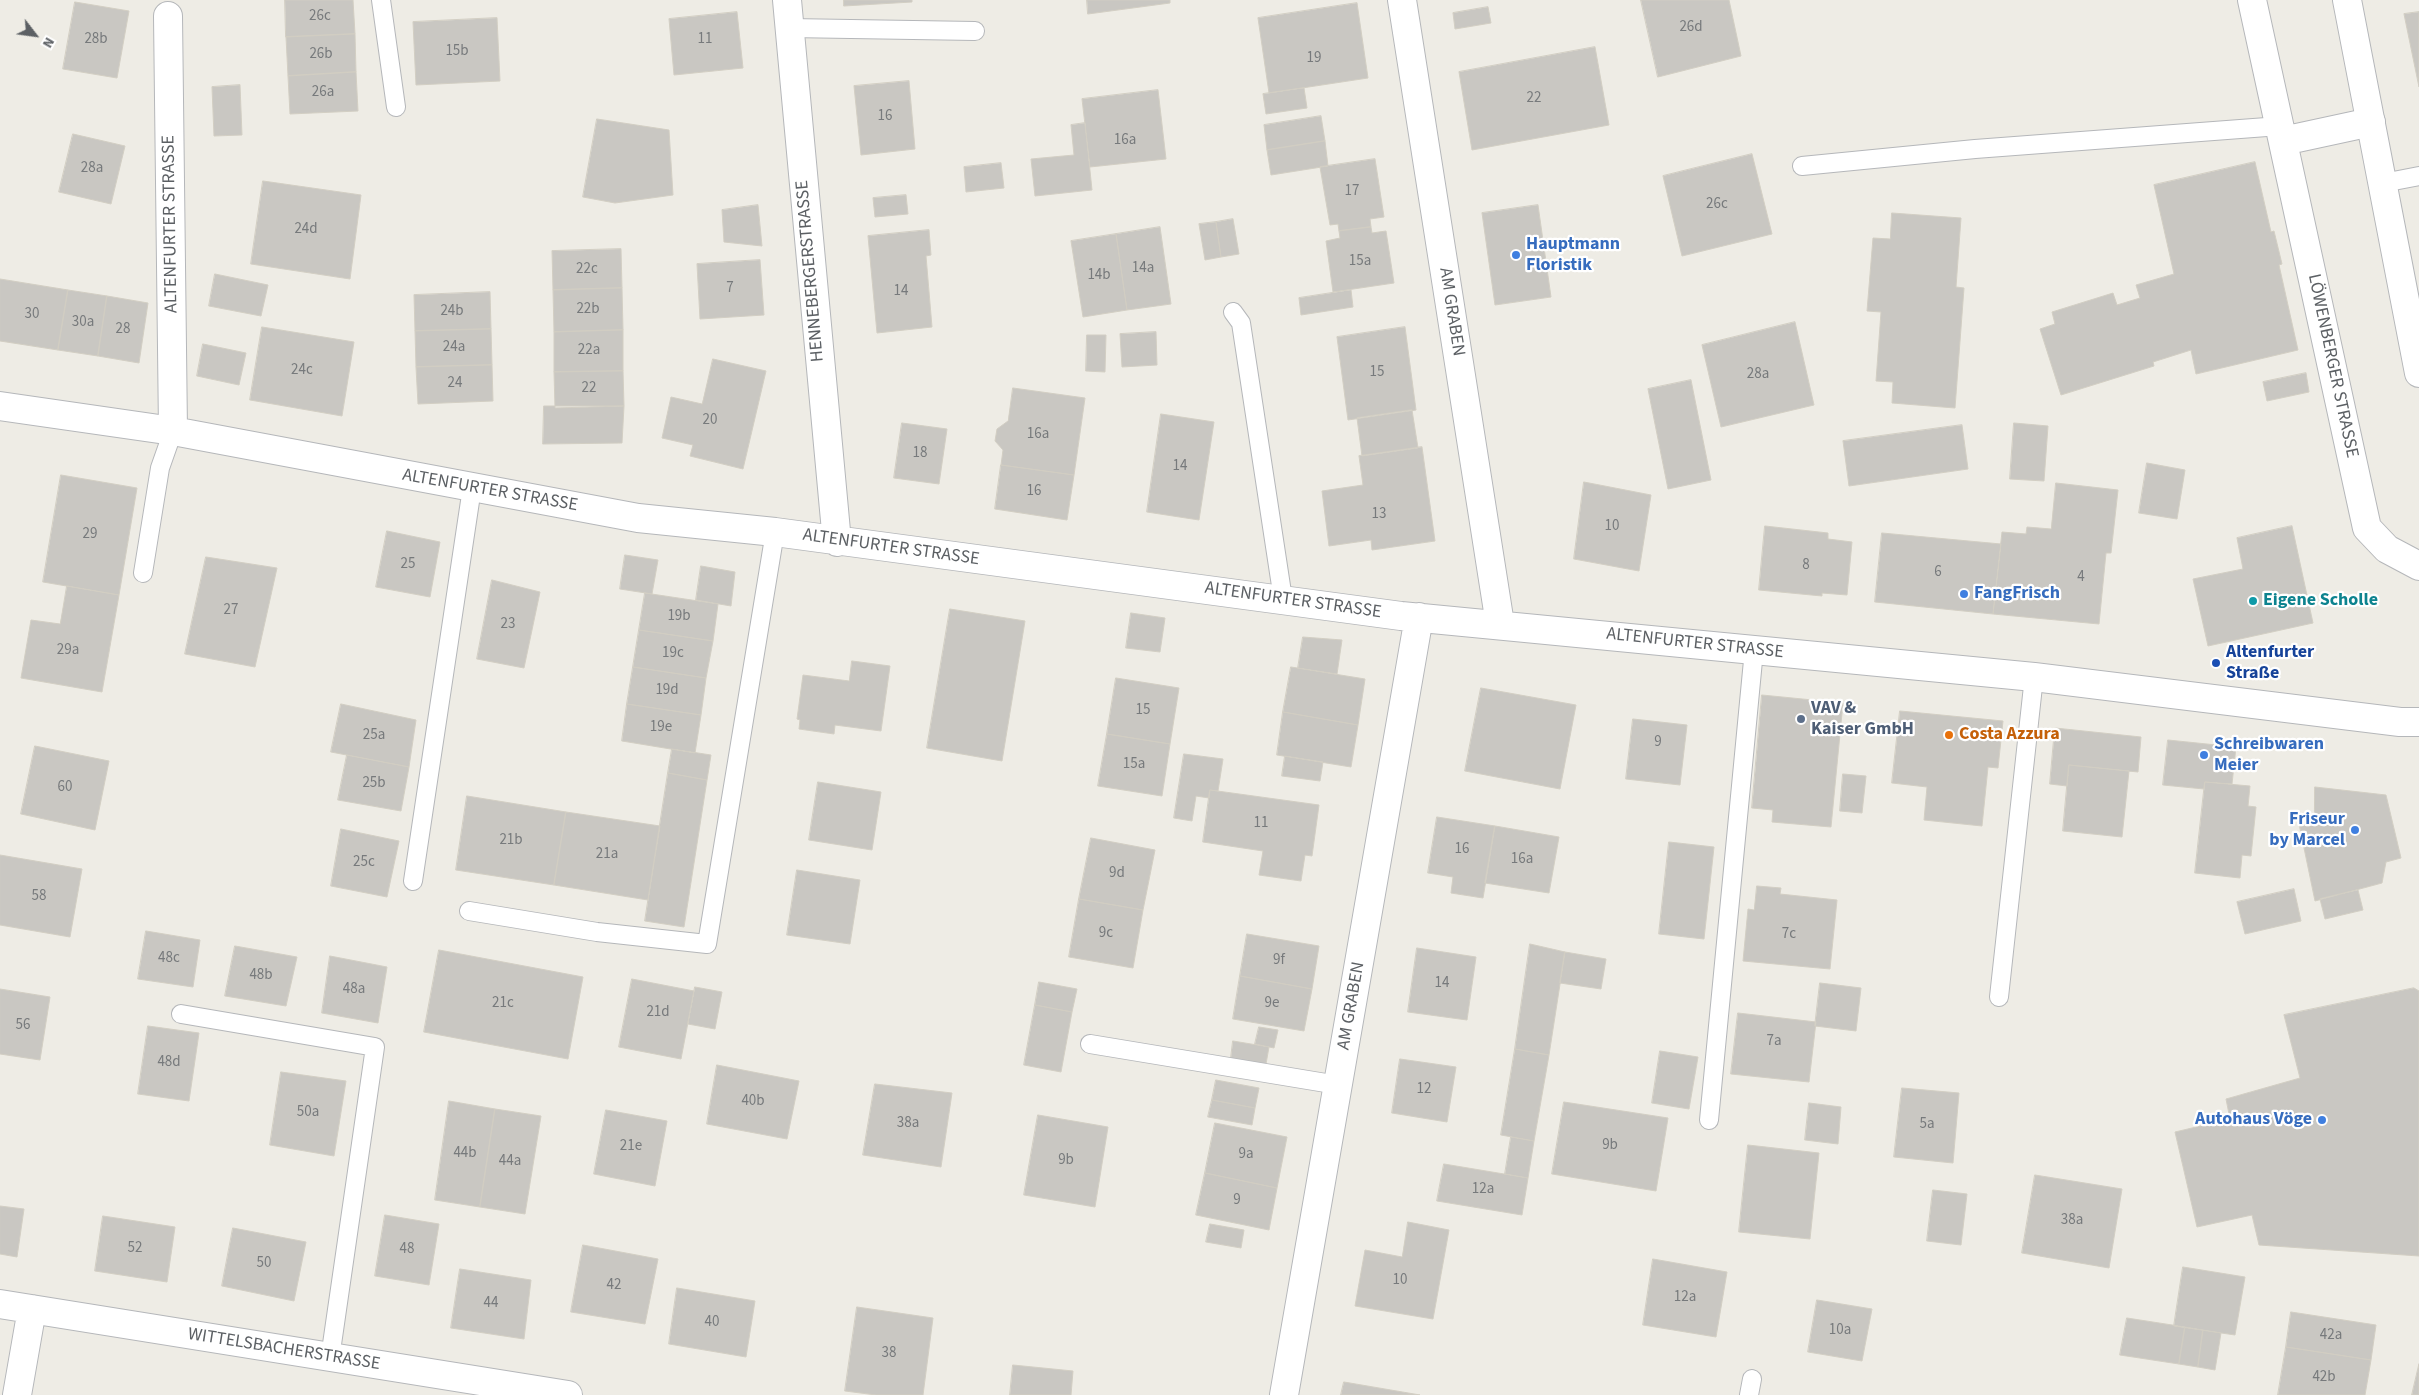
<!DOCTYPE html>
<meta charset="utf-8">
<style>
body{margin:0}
#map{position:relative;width:2419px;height:1395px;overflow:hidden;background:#eeece5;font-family:"Source Sans 3",sans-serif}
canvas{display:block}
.north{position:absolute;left:10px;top:10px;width:50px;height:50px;-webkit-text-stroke:4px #fff;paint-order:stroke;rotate:120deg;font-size:14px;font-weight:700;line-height:20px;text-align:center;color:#5c6064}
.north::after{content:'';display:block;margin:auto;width:18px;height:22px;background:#5c6064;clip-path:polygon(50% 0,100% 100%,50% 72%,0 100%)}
</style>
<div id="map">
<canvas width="2419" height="1395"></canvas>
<div class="north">N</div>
</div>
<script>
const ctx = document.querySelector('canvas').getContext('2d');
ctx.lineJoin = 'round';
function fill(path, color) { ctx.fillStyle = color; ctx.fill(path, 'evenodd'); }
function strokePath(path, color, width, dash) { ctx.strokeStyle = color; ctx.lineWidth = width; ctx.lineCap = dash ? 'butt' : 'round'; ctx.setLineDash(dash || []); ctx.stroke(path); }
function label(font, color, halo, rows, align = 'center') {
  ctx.font = font + ' "Source Sans 3",sans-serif'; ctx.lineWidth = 4.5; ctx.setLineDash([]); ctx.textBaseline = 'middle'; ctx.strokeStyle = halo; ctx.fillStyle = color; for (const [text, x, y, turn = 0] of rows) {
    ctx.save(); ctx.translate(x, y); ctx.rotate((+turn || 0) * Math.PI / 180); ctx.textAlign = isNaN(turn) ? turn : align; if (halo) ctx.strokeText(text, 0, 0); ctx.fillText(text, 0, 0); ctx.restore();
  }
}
const building = new Path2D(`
 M285,0h68l2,34 -69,3z
 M844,0h68v2l-68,4z
 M1087,0h83v3l-82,11z
 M1641,0h88l12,56 -83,21z
 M75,2l54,9 -12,67 -54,-9z
 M1357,3l11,75 -99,15 -11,-75z
 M1488,7l3,16 -36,6 -2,-16z
 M737,12l6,56 -69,7 -5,-56z
 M2419,12v75l-15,-73z
 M497,18l3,63 -84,4 -3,-63z
 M355,34l1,38 -68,4 -2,-39z
 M1595,47l14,78 -137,25 -13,-78z
 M356,72l2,39 -68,3 -2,-38z
 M909,81l6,68 -54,6 -7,-69z
 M240,85l2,50 -28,1 -2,-49z
 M1304,88l3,20 -41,6 -3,-20z
 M1158,90l8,69 -76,8 -8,-68z
 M1321,116l4,25 -58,9 -3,-25z
 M597,119l72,11 4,65 -58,8 -32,-6z
 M1085,123l7,67 -57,6 -4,-37 43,-4 -3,-30z
 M73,134l52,12 -14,58 -52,-12z
 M1325,141l3,25 -57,9 -4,-25z
 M1752,154l20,80 -90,22 -19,-80z
 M1375,159l9,58 -14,2 1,8 -32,4 -1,-7 -8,1 -10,-58z
 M2255,162l16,70 3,-1 8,33 -3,1 19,85 -102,24 -5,-24 -38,12 1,4 -93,29 -21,-66 15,-5 -3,-12 61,-19 4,12 23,-7 -4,-13 38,-11 -20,-89z
 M1001,163l3,25 -38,4 -2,-25z
 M263,181l98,14 -11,84 -99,-15z
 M906,195l2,19 -33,3 -2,-19z
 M758,205l4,41 -38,-4 -2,-32z
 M1538,205l13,92 -56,8 -13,-92z
 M1892,213l69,5 -5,69 8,1 -9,120 -63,-5 1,-21 -17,-1 5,-69 -14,-1 6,-73 17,1z
 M1233,219l6,35 -18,3 -5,-35z
 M1216,222l5,35 -16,3 -6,-36z
 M1160,227l11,77 -44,6 -11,-76z
 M1371,227l1,6 14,-2 8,52 -61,9 -7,-51 14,-3 -1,-7z
 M929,230l2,25 -5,1 6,71 -55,6 -9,-97z
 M1116,234l11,76 -44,7 -12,-76z
 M621,249l1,39 -69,2 -1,-39z
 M760,260l4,55 -64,4 -3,-55z
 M215,274l53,11 -7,31 -52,-10z
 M0,279l68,11 -10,60 -58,-9z
 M622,288l1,42 -69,2 -1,-42z
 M68,290l39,6 -9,60 -40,-6z
 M1351,290l2,17 -52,8 -2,-17z
 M490,292l1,37 -76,2 -1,-36z
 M107,296l41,7 -9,60 -41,-7z
 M1795,322l19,83 -93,22 -19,-82z
 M262,327l92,15 -12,74 -92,-16z
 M1405,327l11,83 -68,10 -11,-83z
 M491,329l1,36 -76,2 -1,-36z
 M623,330v41l-69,1v-40z
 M1156,332l1,33 -35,2 -2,-33z
 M1087,335h19l-1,37 -19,-1z
 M203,344l43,9 -7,32 -42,-9z
 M713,359l53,12 -23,98 -53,-13 3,-11 -31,-7 9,-41 31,7z
 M492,365l1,36 -75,3 -2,-37z
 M623,371l1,35 -69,2 -1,-36z
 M2306,373l3,19 -42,9 -4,-19z
 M1691,380l20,100 -43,9 -20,-100z
 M1013,388l72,10 -11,77 -73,-10 2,-15 -8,-9 2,-12 11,-8z
 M544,406h80l-2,37 -79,1z
 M1412,410l6,38 -56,8 -5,-38z
 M1161,414l53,8 -15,98 -52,-8z
 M902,423l45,6 -8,55 -45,-6z
 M2014,423l34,3 -4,55 -34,-2z
 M1962,425l6,44 -119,17 -6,-45z
 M1422,447l13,94 -63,9 -1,-10 -42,6 -7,-55 41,-6 -4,-29z
 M2147,463l38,7 -8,49 -38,-6z
 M1001,465l73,10 -7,45 -72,-11z
 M61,475l76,13 -18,107 -76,-13z
 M1584,482l67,13 -12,76 -65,-12z
 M2056,483l62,7 -7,63h-5l-7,71 -106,-10 9,-82 24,2 1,-7 24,2z
 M1765,526l63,7v6l24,3 -5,53 -25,-2v3l-63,-6z
 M2292,526l21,97 -105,23 -15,-67 50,-10 -6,-31z
 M387,531l53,11 -10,55 -54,-10z
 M1882,533l119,11 -8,70 -118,-12z
 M625,555l33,5 -6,34 -32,-5z
 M206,557l71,11 -22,99 -70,-13z
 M701,566l34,6 -4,34 -35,-6z
 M492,580l48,12 -16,76 -47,-9z
 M67,586l52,9 -17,97 -81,-14 10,-58 29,4z
 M645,593l73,11 -5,37 -74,-11z
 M950,609l75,12 -23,140 -75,-13z
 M1131,613l34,5 -5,34 -34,-4z
 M639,630l74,11 -7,37 -73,-11z
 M1303,637l39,3 -5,34 -39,-6z
 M852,661l38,5 -9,65 -46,-6 -1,9 -35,-5 1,-9 -3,-1 6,-44 46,6z
 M633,667l73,11 -5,37 -74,-11z
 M1291,667l74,12 -7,46 -75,-13z
 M1116,678l63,10 -9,56 -63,-10z
 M1481,688l95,17 -16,84 -95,-18z
 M1762,695l81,8 -12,124 -59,-5 1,-12 -21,-2z
 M341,704l75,16 -7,47 -78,-15z
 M627,704l74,11 -6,38 -73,-12z
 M1900,711l103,10 -5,47 -10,-1 -6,59 -58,-6 3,-33 -35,-4z
 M1283,712l75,13 -7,42 -74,-12z
 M1633,719l54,6 -7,60 -54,-6z
 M2055,728l86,9 -3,35 -69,-7 -2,21 -17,-2z
 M1107,734l63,10 -8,52 -64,-10z
 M2168,740l68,7 -4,37 -27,-2 -1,7 -41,-4z
 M35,746l74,15 -14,69 -74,-16z
 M672,749l39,6 -4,25 -39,-7z
 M1184,754l39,5 -5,32 -8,-1 -1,8 -13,-2 -4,25 -18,-3z
 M347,755l62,12 -8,44 -63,-11z
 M1285,756l38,6 -3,19 -38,-5z
 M2069,765l60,6 -7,66 -59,-6z
 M668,773l39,7 -23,147 -39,-6z
 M1843,774l23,2 -4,37 -22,-2z
 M818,782l63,10 -9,58 -63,-10z
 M2205,782l45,4 -2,20 8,1 -5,49 -9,-1 -2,23 -45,-5z
 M2315,787l71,8 15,63 -15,4 -4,21 -67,18 -17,-82h16z
 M1210,790l109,15 -7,51 -7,-1 -4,26 -42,-6 4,-24 -60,-9z
 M467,796l99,16 -12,73 -98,-15z
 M566,812l94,14 -12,74 -94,-15z
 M1437,817l58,9 -12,72 -32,-5 2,-16 -25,-4z
 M1495,826l64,11 -10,56 -64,-10z
 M341,829l58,12 -12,56 -56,-11z
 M1091,838l64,12 -12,60 -64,-11z
 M1669,842l45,5 -10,92 -45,-5z
 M0,855l82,14 -12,68 -70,-12z
 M797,870l63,10 -10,64 -63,-9z
 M1757,886l24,2 -1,6 57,6 -7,69 -87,-8 5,-52 6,1z
 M2294,889l7,32 -56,13 -8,-32z
 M2358,890l5,20 -38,9 -5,-20z
 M1079,899l64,11 -10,58 -64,-11z
 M146,931l54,9 -7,47 -55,-8z
 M1247,934l72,12 -7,43 -72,-13z
 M1530,944l35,8 -16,103 -34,-6z
 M235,946l62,11 -11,49 -61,-10z
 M1417,948l59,9 -9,63 -59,-8z
 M439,950l144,27 -15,82 -144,-27z
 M1565,952l41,7 -5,30 -41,-6z
 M330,956l57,11 -9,56 -56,-10z
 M1240,976l72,13 -8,42 -71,-12z
 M632,979l62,12 -13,68 -62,-12z
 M1039,982l38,7 -5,23 -37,-7z
 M1820,983l41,5 -5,43 -41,-5z
 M695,987l27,5 -7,37 -27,-5z
 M2414,988l5,3v265l-160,-11 -7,-30 -55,12 -22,-95 55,-13 -4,-20 74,-21 -16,-63z
 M0,989l50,8 -10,63 -40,-6z
 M1035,1005l37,7 -11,60 -37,-7z
 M1738,1013l78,9 -7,60 -78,-8z
 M148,1026l51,7 -10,68 -51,-7z
 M1259,1027l19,3 -4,18 -19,-4z
 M1233,1041l36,6 -3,17 -35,-6z
 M1515,1049l34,6 -15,86 -33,-6z
 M1660,1051l38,6 -9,52 -37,-6z
 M1400,1059l56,8 -9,55 -55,-9z
 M717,1065l82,16 -12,58 -80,-15z
 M281,1072l65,9 -12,75 -64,-11z
 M1216,1080l43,8 -4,20 -43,-8z
 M875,1084l77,9 -11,74 -78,-12z
 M1902,1088l57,5 -6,70 -59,-6z
 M1212,1100l43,8 -3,17 -44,-8z
 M449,1101l46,8 -15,98 -45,-7z
 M1564,1102l104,16 -12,73 -104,-17z
 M1809,1103l32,4 -3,37 -33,-4z
 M495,1109l46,7 -16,98 -45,-7z
 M606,1110l61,11 -12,65 -61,-12z
 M1038,1115l70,12 -13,80 -71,-12z
 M1215,1123l72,14 -10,51 -72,-15z
 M1511,1137l23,4 -6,37 -23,-4z
 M1748,1145l71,8 -9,86 -71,-7z
 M1444,1164l84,14 -6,37 -85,-14z
 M1205,1173l72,15 -8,42 -73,-15z
 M2035,1175l87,14 -13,79 -87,-15z
 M1933,1190l34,4 -6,51 -34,-4z
 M0,1206l24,3 -7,48 -17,-3z
 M385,1215l54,9 -10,61 -54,-9z
 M103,1216l72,11 -8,55 -72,-11z
 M1408,1222l41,8 -16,89 -78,-13 10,-56 37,7z
 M1210,1224l34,6 -3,18 -35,-6z
 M233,1228l73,14 -12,59 -72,-15z
 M583,1245l75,14 -13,65 -74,-12z
 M1653,1259l74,13 -11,65 -73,-12z
 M2183,1267l62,10 -10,58 -61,-9z
 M460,1269l71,11 -7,59 -73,-11z
 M677,1288l78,13 -9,56 -77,-13z
 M1817,1300l55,9 -10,52 -54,-9z
 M857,1307l76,11 -10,77h-47l-31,-4z
 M2291,1312l85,13 -5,35 -85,-13z
 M2127,1318l58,9 -6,37 -59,-9z
 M2185,1327l18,3 -5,37 -19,-3z
 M2203,1330l18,3 -6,37 -17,-3z
 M2286,1347l85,13 -6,35h-87z
 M2419,1364v31h-7z
 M1013,1365l60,6 -2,24h-61z
 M1344,1382l76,13h-79z`);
fill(building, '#c9c7c2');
strokePath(building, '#d2cec3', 1);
const service = new Path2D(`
 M381,0l15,107
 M789,28l186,3
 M1802,166l173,-17 305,-23
 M2383,183l36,-7
 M1233,312l8,11 42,276
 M143,573l17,-105 13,-37
 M413,881l59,-393
 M469,911l128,21 110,12 68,-412
 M1999,997l35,-320
 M181,1014l194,33 -45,311
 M1090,1044l248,41
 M1709,1120l45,-470
 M1749,1395l3,-16`);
const minor = new Path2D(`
 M787,0l50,542
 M1402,0l98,624
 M2252,0l115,528 20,21 32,17
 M168,16l5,415
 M2283,141l88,-19
 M0,406l173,25 465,87 137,14 626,84 633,61 366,45h19
 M0,1304l568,91
 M17,1395l15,-86
 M1284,1395l135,-778`);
const tertiary = new Path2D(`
 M2347,0l72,373`);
strokePath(service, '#b5b7ba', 20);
strokePath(minor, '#b5b7ba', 30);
strokePath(tertiary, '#b5b7ba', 30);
strokePath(service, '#fff', 18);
strokePath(minor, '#fff', 28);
strokePath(tertiary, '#fff', 28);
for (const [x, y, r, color] of [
 [1516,255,5,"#3f7fe0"],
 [1964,594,5,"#3f7fe0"],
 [2253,601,5,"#0f9aa8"],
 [2216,663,5,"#1a4fb4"],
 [1801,719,5,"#5c6f8a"],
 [1949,735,5,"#e8710a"],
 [2204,755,5,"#3f7fe0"],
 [2355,830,5,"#3f7fe0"],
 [2322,1120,5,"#3f7fe0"]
]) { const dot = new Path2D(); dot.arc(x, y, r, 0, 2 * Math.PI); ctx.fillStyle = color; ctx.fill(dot); strokePath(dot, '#fff', 2); }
label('15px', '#777a7c', null, [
 ["26c",320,17],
 ["26d",1691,28],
 ["28b",96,40],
 ["11",705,40],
 ["15b",457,52],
 ["26b",321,55],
 ["19",1314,59],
 ["26a",323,93],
 ["22",1534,99],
 ["16",885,117],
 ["16a",1125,141],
 ["28a",92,169],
 ["17",1352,192],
 ["26c",1717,205],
 ["24d",306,230],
 ["15a",1360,262],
 ["14a",1143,269],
 ["22c",587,270],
 ["14b",1099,276],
 ["7",730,289],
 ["14",901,292],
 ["22b",588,310],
 ["24b",452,312],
 ["30",32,315],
 ["30a",83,323],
 ["28",123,330],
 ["24a",454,348],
 ["22a",589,351],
 ["24c",302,371],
 ["15",1377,373],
 ["28a",1758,375],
 ["24",455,384],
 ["22",589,389],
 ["20",710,421],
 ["16a",1038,435],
 ["18",920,454],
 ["14",1180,467],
 ["16",1034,492],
 ["13",1379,515],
 ["10",1612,527],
 ["29",90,535],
 ["25",408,565],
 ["8",1806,566],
 ["6",1938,573],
 ["4",2081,578],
 ["27",231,611],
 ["19b",679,617],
 ["23",508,625],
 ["29a",68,651],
 ["19c",673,654],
 ["19d",667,691],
 ["15",1143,711],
 ["19e",661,728],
 ["25a",374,736],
 ["9",1658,743],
 ["15a",1134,765],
 ["25b",374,784],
 ["60",65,788],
 ["11",1261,824],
 ["21b",511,841],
 ["16",1462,850],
 ["21a",607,855],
 ["16a",1522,860],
 ["25c",364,863],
 ["9d",1117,874],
 ["58",39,897],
 ["9c",1106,934],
 ["7c",1789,935],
 ["48c",169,959],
 ["9f",1279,961],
 ["48b",261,976],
 ["14",1442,984],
 ["48a",354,990],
 ["21c",503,1004],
 ["9e",1272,1004],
 ["21d",658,1013],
 ["56",23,1026],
 ["7a",1774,1042],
 ["48d",169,1063],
 ["12",1424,1090],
 ["40b",753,1102],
 ["50a",308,1113],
 ["38a",908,1124],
 ["5a",1927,1125],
 ["9b",1610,1146],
 ["21e",631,1147],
 ["44b",465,1154],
 ["9a",1246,1155],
 ["9b",1066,1161],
 ["44a",510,1162],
 ["12a",1483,1190],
 ["9",1237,1201],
 ["38a",2072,1221],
 ["52",135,1249],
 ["48",407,1250],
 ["50",264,1264],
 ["10",1400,1281],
 ["42",614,1286],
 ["12a",1685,1298],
 ["44",491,1304],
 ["40",712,1323],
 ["10a",1840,1331],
 ["42a",2331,1336],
 ["38",889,1354],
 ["42b",2324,1378]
]);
label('18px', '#5c6064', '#fff', [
 ["ALTENFURTER STRASSE",171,224,-91],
 ["HENNEBERGERSTRASSE",811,271,-95],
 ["AM GRABEN",1451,312,81],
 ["LÖWENBERGER STRASSE",2332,366,78],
 ["ALTENFURTER STRASSE",490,491,10],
 ["ALTENFURTER STRASSE",891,548,8],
 ["ALTENFURTER STRASSE",1293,601,8],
 ["ALTENFURTER STRASSE",1695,644,6],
 ["AM GRABEN",1352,1006,-80],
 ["WITTELSBACHERSTRASSE",284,1350,9]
]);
label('bold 18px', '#366cbe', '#fff', [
 ["Hauptmann",1526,245],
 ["Floristik",1526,266],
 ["FangFrisch",1974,594],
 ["Schreibwaren",2214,745],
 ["Meier",2214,766],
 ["Friseur",2345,820,"right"],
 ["by Marcel",2345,841,"right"],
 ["Autohaus Vöge",2312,1120,"right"]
], 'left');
label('bold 18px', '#0d838f', '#fff', [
 ["Eigene Scholle",2263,601]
], 'left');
label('bold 18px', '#164399', '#fff', [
 ["Altenfurter",2226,653],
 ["Straße",2226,674]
], 'left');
label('bold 18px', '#4e5e75', '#fff', [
 ["VAV &",1811,709],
 ["Kaiser GmbH",1811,730]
], 'left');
label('bold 18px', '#c56008', '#fff', [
 ["Costa Azzura",1959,735]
], 'left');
</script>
